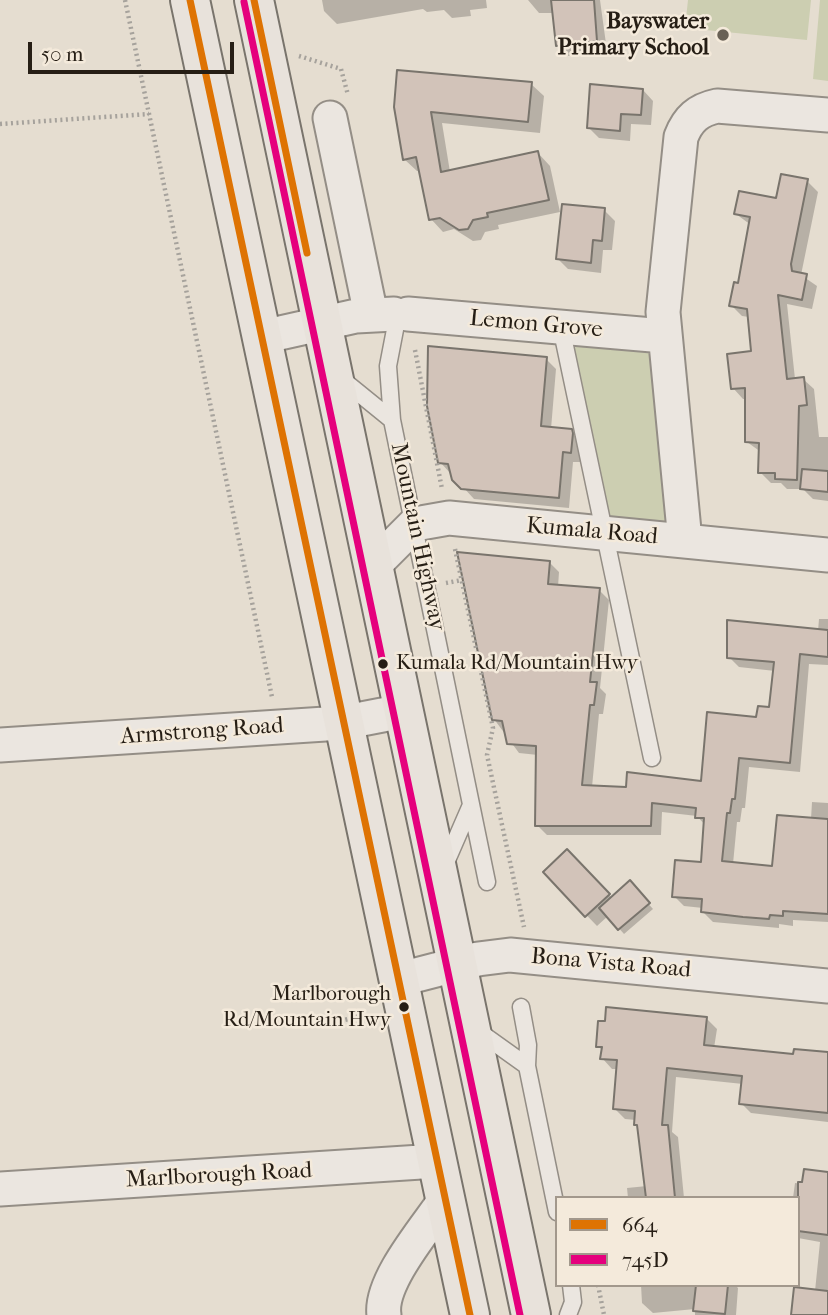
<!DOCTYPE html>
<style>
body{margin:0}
#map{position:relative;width:828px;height:1315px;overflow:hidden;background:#e5ddd0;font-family:"IM FELL French Canon",serif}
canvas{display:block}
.legend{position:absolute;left:555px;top:1196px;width:245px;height:91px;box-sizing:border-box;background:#f4eadb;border:2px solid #a2988c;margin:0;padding:9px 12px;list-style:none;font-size:21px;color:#261e15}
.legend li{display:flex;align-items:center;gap:14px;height:35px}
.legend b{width:35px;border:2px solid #a2988c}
.scale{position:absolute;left:28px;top:42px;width:206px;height:32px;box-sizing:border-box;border:4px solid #261e15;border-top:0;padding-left:9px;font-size:21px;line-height:24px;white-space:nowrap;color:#261e15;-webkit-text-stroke:5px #f4eadb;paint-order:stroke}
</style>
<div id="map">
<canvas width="828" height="1315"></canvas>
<ul class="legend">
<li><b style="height:9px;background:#de7303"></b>664</li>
<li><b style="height:9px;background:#e5007d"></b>745D</li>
</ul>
<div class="scale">50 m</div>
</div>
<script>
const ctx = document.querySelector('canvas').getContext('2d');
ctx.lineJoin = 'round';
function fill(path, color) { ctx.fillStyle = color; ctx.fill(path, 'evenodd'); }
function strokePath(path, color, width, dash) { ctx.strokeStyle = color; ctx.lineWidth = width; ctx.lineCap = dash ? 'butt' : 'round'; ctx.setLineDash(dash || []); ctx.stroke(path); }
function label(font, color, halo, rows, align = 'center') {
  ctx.font = font + ' "IM FELL French Canon",serif'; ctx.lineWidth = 5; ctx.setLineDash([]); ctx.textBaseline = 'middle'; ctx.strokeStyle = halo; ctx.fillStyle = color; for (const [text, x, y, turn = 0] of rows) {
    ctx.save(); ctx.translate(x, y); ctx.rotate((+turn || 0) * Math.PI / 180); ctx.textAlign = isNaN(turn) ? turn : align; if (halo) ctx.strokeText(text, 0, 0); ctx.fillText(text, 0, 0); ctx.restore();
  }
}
fill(new Path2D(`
 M688,0h123l-4,40 -122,-12z
 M820,0h8v81l-15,-2z
 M561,327l103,9 21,205 -80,-7z`), '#ccceb1');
fill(new Path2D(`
 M322,0h164l1,8 -17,2 1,6 -19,2 -8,-8 -17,2 -4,-3 -86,15 -13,-13z
 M528,0h72l7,51 -39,5 -10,-11 -4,-32h-15z
 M531,84l13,12 -4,37 -98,-10 8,49 88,-19 12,13 10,46 -62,13 1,4 -14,3 -4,8 -8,1 -19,-12 -11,3 -12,-13 -11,-48h-3l-13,-12 -9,-52z
 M643,90l10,11 -2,24 -20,-1 -1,17 -31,-3 -11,-11z
 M807,181l11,11 -17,83 16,11 -5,23 -25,-5 8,75h8l11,10 5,48h9v64l-15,-2 -10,-10h-16l-6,-6h-10l-11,-11 1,-20 -14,-10v-43h-4l-10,-11 19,-35 -3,-36 -7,-1 -11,-11 8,-20 12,-60 -15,-11 41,-14z
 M604,210l11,11 -3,29h-9l-2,23 -33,-4 -10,-10z
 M546,359l10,10 -5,60 20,2 11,14 -1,17h-8l-4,46 -95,-9 -34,-37z
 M549,562l10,10 -1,15 41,3 10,10 -9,88 6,6 -3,20h-4l-7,73 36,1 74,-5 68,-74 5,-38 -36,-4 -10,-10 89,-26 1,-12h9v46l-19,-1 -9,108 -51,-5 -4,41h-3l-2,14h-3l-4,42 41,4 37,-49 1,-17 16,1v119l-35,-2v6l-14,-2v4l-66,-6 -10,-10v-4l-19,-2 -10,-10 29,-32 2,-39 -8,-9 -35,-4 -1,23h-114l-10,-10 1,-70 -19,-2 -25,-34z
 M567,851l45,47 18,-15 23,26 -29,25 -16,-18 -11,10 -52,-54z
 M706,1018l11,11 -3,19 80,8 34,-3v69l-77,-9 -10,-10 2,-19 -67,-7 -4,55 6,5 6,61h-56l-1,-10 20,-2 -8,-58 -3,-8 -11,-1 -10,-10 3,-40h-6l-10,-11 1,-7 -5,-5z
 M828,1173v142h-35l22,-24 5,-49 -22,-4v-40h-5l2,-15 9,1z
 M641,1285h94l3,3 -2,27h-41v-6l-42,4 -11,-10z`), '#0003');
const building = new Path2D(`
 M551,0h43l3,41 -41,5z
 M397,70l135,12 -4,40 -97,-10 10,60 97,-21 11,49 -62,13 1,4 -15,3 -5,9 -9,1 -19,-12 -11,2 -13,-63 -13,3 -9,-53z
 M590,84l53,5 -2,26 -20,-1 -1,17 -33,-3z
 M781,174l27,5 -17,85 1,7 15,3 -5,26 -24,-5 9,84 17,-2 3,28 -8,1 -2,74 -22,-1v-6h-17l1,-30 -14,-1v-54l-14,1 -4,-35 24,-3 -4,-42 -18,-3 5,-24 4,1 12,-66 -16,-3 5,-23 37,7z
 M562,204l43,4 -3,33 -9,-1 -2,23 -35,-4z
 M428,346l119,11 -6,69 31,3 1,4 -2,20 -8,-1 -4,46 -98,-9 -9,-9 -4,-16 -10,-1 -11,-57z
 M802,469l26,2v21l-28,-3z
 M457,552l93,9 -2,23 52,4 -10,94h7l-3,23h-4l-8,80 44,2 1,-15 74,9 6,-69 49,5 2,-11 11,1 5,-45 -47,-4v-38l101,10v27l-28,-3 -10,109 -51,-5 -4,41h-3l-2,14h-3l-5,48 50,5 5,-51 51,4v95l-45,-3v5l-13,-1 -1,4 -26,-2 -42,-5 1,-13 -30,-2 3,-37 26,2 3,-44h-9l1,-10 -44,-5 -1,23h-116l1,-80 -29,-2 -5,-23 -10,-1z
 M567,849l43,45 -25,23 -42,-45z
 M630,880l20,23 -32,27 -19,-22z
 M606,1007l101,10 -3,28 89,9 1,-5 34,3v61l-89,-9 3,-28 -75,-8 -5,57h6l7,73h-29l-9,-73h-3l1,-14 -22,-2 4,-49 -17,-1 2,-12h-6l2,-26h7z
 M804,1169l24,3v63l-30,-4v-49h4z
 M696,1285h32l-3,29 -32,-3z
 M794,1287l34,4v24h-37z`);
fill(building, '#d2c3b9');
strokePath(building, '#79746c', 2);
const service = new Path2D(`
 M401,314h-3l-10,52 4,54 95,462
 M561,327l91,431
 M339,377l53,43
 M444,867l27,-62
 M521,1007l7,38 -1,21 30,146
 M478,1031l49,35
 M568,1315l5,-13 -2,-17`);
const minor = new Path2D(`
 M330,118l41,197
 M408,314l256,22
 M262,337l94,-21 38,-2
 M685,541l-22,-229 18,-175c7,-18 17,-27 36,-31l111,9
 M373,566l42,-42 34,-6 379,37
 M0,745l341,-22 62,-12
 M397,980l81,-21 32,-4 318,31
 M0,1189l437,-28
 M384,1315c-5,-33 43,-88 61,-115`);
const primary = new Path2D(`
 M190,0l280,1315
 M254,0l277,1315`);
strokePath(service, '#948e86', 19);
strokePath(minor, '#948e86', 37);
strokePath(primary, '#79746c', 42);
strokePath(new Path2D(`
 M125,0l147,697
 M299,56l42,13 7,26
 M0,124l149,-10
 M415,350l27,139
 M455,549l38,179 -6,27 37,172
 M446,583l16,-3
 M340,1021l25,-6
 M598,1285l6,30`), '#a6a29c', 4.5, [2, 3.5]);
strokePath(service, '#ebe6e0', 16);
strokePath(minor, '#ebe6e0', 33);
strokePath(primary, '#e8e2db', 38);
strokePath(new Path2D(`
 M190,0l280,1315
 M254,0l53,253`), '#de7303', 7);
strokePath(new Path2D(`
 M244,2l276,1313`), '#e5007d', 7);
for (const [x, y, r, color] of [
 [723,35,7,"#696156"],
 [383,664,6,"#261e15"],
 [404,1007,6,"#261e15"]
]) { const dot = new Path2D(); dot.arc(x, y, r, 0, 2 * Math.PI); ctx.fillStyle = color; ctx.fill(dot); strokePath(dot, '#f4eadb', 2.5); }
label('21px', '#261e15', '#f4eadb', [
 ["Kumala Rd/Mountain Hwy",396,664],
 ["Marlborough",391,995,"right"],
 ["Rd/Mountain Hwy",391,1021,"right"]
], 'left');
label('bold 23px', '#261e15', '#f4eadb', [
 ["Bayswater",709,22],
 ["Primary School",709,48]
], 'right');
label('23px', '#261e15', '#f4eadb', [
 ["Lemon Grove",536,325,5],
 ["Kumala Road",592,532,5],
 ["Mountain Highway",417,537,78],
 ["Armstrong Road",202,732,-4],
 ["Bona Vista Road",611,964,5],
 ["Marlborough Road",219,1176,-3]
]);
</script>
